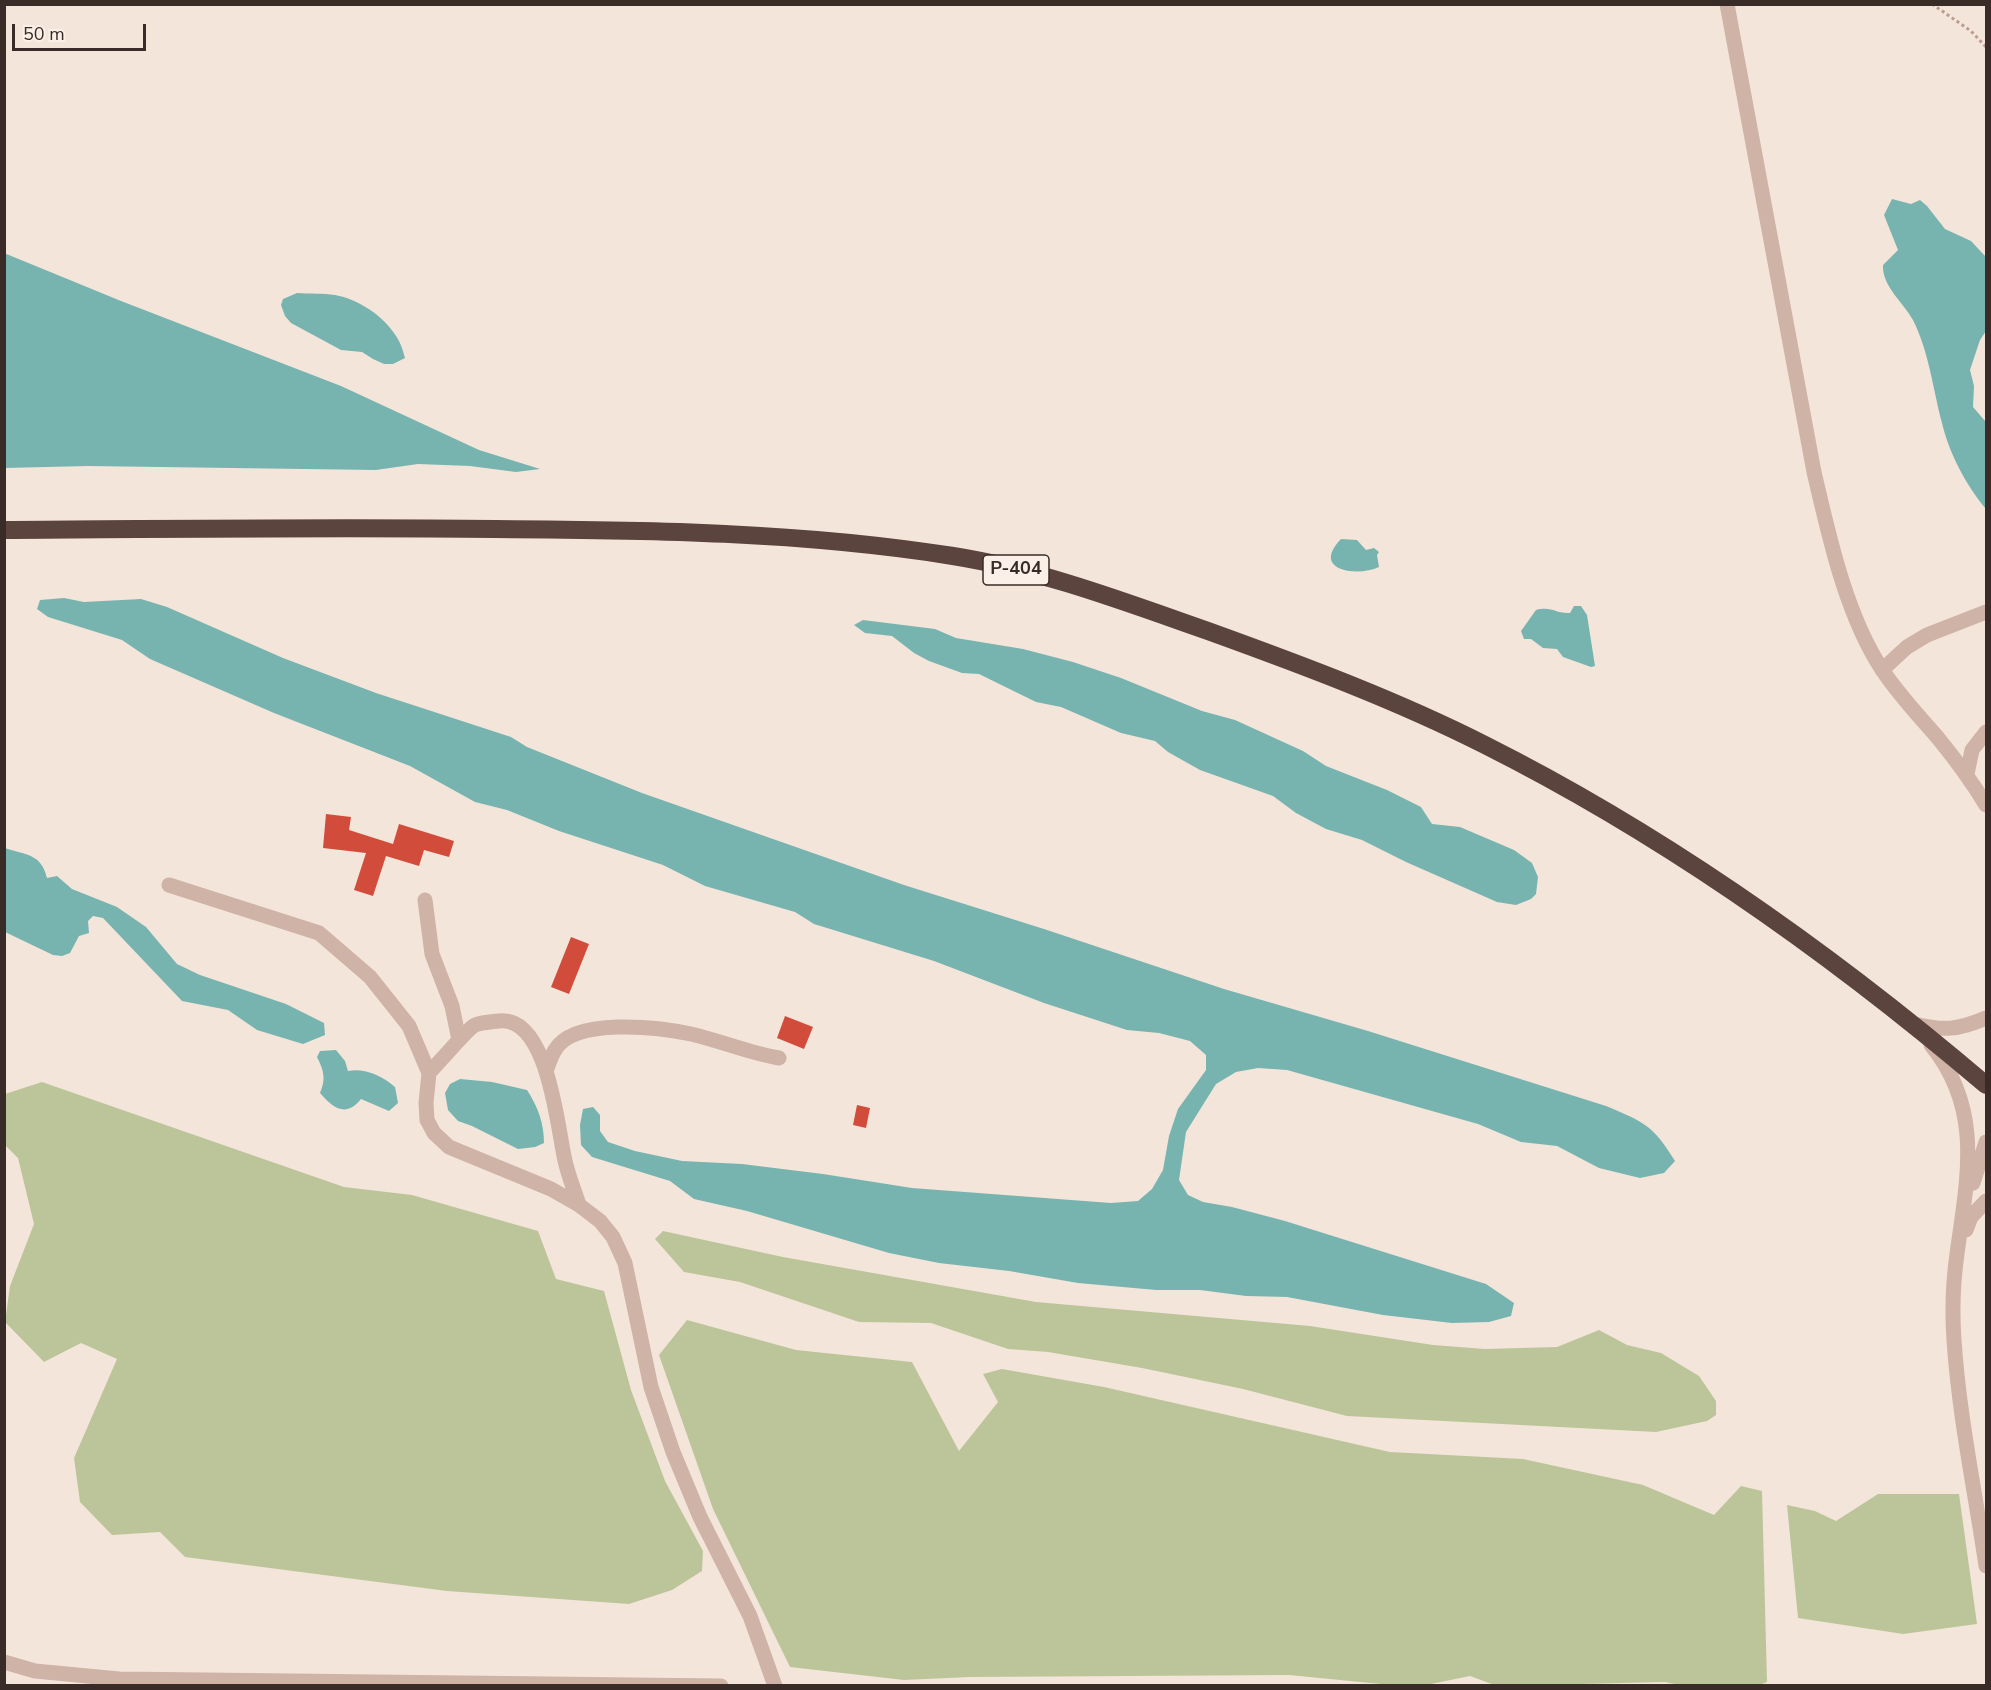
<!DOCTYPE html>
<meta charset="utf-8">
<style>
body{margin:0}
#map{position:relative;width:1991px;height:1690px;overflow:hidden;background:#f4e5db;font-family:"Nunito Sans",sans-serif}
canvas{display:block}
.frame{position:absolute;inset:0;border:6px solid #392b27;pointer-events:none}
.scale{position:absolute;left:12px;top:24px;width:134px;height:27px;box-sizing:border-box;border:3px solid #392b27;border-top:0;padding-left:8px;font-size:18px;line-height:21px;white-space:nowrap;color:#392b27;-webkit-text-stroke:4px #fbf0e8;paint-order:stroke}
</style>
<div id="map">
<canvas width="1991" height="1690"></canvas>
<div class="frame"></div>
<div class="scale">50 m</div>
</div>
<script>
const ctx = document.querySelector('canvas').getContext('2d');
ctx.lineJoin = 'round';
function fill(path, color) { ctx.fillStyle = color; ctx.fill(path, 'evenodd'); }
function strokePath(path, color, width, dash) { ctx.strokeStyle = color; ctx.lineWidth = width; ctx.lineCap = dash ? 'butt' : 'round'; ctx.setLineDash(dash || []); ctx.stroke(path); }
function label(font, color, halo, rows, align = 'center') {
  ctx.font = font + ' "Nunito Sans",sans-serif'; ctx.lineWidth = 4.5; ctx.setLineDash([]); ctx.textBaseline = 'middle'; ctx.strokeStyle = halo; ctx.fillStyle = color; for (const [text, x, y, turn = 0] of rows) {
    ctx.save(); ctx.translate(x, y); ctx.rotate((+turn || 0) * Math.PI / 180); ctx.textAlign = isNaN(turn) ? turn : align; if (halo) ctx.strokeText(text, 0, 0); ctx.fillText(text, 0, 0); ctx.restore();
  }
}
fill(new Path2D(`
 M42,1082l302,105 68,8 126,36 18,48 48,12 27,99 34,91 38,70 -1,20 -30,19 -43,14 -182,-13 -262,-34 -25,-25 -48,3 -32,-33 -6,-44 43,-99 -36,-16 -37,19 -39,-40 5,-36 24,-62 -16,-66 -13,-13v-51z
 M663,1231l120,26 253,45 274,24 123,19 52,4 72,-2 42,-17 28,15 34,8 38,23 17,25v14l-9,6 -51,11 -309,-16 -104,-27 -101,-21 -94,-16 -40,-3 -77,-26 -72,-1 -119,-40 -56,-10 -29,-33z
 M687,1320l109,30 116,12 47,89 39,-49 -15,-28 19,-5 102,18 286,65 133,7 120,26 71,30 27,-29 21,5 5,191 -10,4h-73l-19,-4 -168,4 -27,-10 -44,9 -25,1 -112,-11 -319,2 -66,3 -114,-13 -77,-158 -54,-154z
 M1878,1494h81l18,130 -74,10 -105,-16 -11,-113 28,6 21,10z`), '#bcc599');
fill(new Path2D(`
 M1892,199l19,5 9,-4 7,6 18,23 26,12 15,16v74l-6,9 -10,30 4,16 -1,21 13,15v87c-20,-24 -37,-56 -44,-86 -9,-34 -13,-71 -29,-103 -10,-18 -31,-34 -30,-55l15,-15 -14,-35z
 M4,253l117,48 220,85 138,64 61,19 -24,3 -46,-6 -52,-2 -42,6 -288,-4 -83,2z
 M297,293c13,1 26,0 38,2 23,4 49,21 61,41 5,7 7,15 9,22l-12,6h-9l-11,-5 -11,-7 -21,-2 -50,-27 -6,-7 -4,-11 2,-6z
 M1341,539l16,1 9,10 8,-2 5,4 -2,3 2,12c-21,10 -69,4 -38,-28z
 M64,598l20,4 57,-3 26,8 116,51 93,35 135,44 16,10 115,46 262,92 140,44 180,60 144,42 238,75c38,16 47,19 69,55l-11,12 -24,5 -41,-10 -42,-22 -36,-4 -43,-18 -191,-54 -29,-2 -22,4 -20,12 -30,48 -7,48 9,15 15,7 29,5 53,14 201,63 28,19 -3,13 -22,6 -37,1 -69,-8 -96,-18 -41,-1 -46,-6h-44l-78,-7 -69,-12 -70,-8 -50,-10 -142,-42 -53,-12 -24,-18 -78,-24 -11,-12 -1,-20 3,-16 10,-2 7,8v16l8,11 27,9 47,10 60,3 81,10 89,14 199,15 27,-2 14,-12 11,-19 6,-34 9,-27 28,-39v-15l-16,-14 -31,-8 -32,-3 -83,-27 -110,-42 -120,-37 -19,-12 -90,-26 -42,-21 -104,-34 -52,-21 -32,-8 -65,-36 -136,-53 -124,-54 -28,-19 -74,-23 -11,-8 3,-9z
 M1574,606h7l6,9 8,51 -4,1 -28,-10 -6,-8 -14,-1 -12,-9h-7l-3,-8 15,-21c17,-4 19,4 34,3z
 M863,620l72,9 21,9 67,11 50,13 48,16 81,33 33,9 68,31 23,15 61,24 34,17 11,17 28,3 54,23 18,13 6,14 -2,17 -5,5 -15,6 -19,-3 -91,-40 -44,-22 -36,-11 -30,-16 -23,-17 -73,-26 -32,-18 -13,-11 -34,-8 -60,-26 -25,-5 -57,-28 -17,-1 -33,-12 -15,-8 -22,-17 -27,-3 -11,-8z
 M5,848c20,7 36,5 42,30l10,-2 15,13 45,18 29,20 31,37 23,11 86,29 38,19 1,12 -22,9 -46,-14 -29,-20 -46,-9 -79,-83 -10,-2 -5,5 1,12 -10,3 -9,17 -8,3 -9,-1 -48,-23z
 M336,1050l9,11 3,10c17,-3 34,5 47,16l3,16 -9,8 -28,-12c-15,19 -28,9 -41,-6 6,-14 4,-22 -3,-36l3,-6z
 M460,1079l32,3 35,8c11,17 17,33 17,53l-9,4 -17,2 -46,-23 -14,-5 -10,-11 -3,-17 5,-9z`), '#77b4af');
fill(new Path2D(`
 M326,814l25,3 -2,13 44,14 6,-20 55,17 -5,16 -25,-7 -5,16 -33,-10 -13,40 -19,-6 12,-37 -43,-5z
 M571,937l18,7 -20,50 -18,-7z
 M785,1016l28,11 -9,22 -27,-11z
 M857,1105l13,3 -4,20 -13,-3z`), '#d24c3c');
strokePath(new Path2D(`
 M1932,4l39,27 15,16`), '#ba9c90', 3, [3, 3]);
strokePath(new Path2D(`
 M1727,4l87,468c15,64 32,144 69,199 16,24 36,45 55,67 18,22 34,44 48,67
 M1882,670l25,-23 20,-12 59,-23
 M1967,774l5,-24 14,-18
 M169,885l150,48 51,44 39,49 20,47
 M425,900l7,54 20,52 7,34 -30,33 -3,30 1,17 7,13 15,14 102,42 28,16 21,16 13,16 12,26 26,124 22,65 27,65 50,99 25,70
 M1914,1024c30,7 44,6 72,-6
 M459,1040c17,-18 14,-16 39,-19 49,-7 59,102 66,135 3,17 10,33 15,49
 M1931,1045c53,65 36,134 26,209 -4,28 -5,58 -3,86 5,76 21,151 32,226
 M546,1071c3,-7 5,-15 9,-21 19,-33 104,-23 136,-16 30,7 58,19 88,24
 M1973,1183l13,-41
 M1966,1230l5,-13 15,-16
 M4,1662l31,9 84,8 602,7`), '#ceb3a6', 15);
strokePath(new Path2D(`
 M4,530c164,-1 328,-3 491,-1 153,1 307,3 458,27 88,14 172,46 255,75 94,34 188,69 277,114 181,91 347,209 501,340`), '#5b433e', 18);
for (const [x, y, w] of [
 [1016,570,66]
]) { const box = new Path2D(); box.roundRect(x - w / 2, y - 15, w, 30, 4.5); ctx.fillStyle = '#fbf0e8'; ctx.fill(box); strokePath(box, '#392b27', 1.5); }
label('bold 18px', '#392b27', null, [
 ["Р-404",1016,570]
]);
</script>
